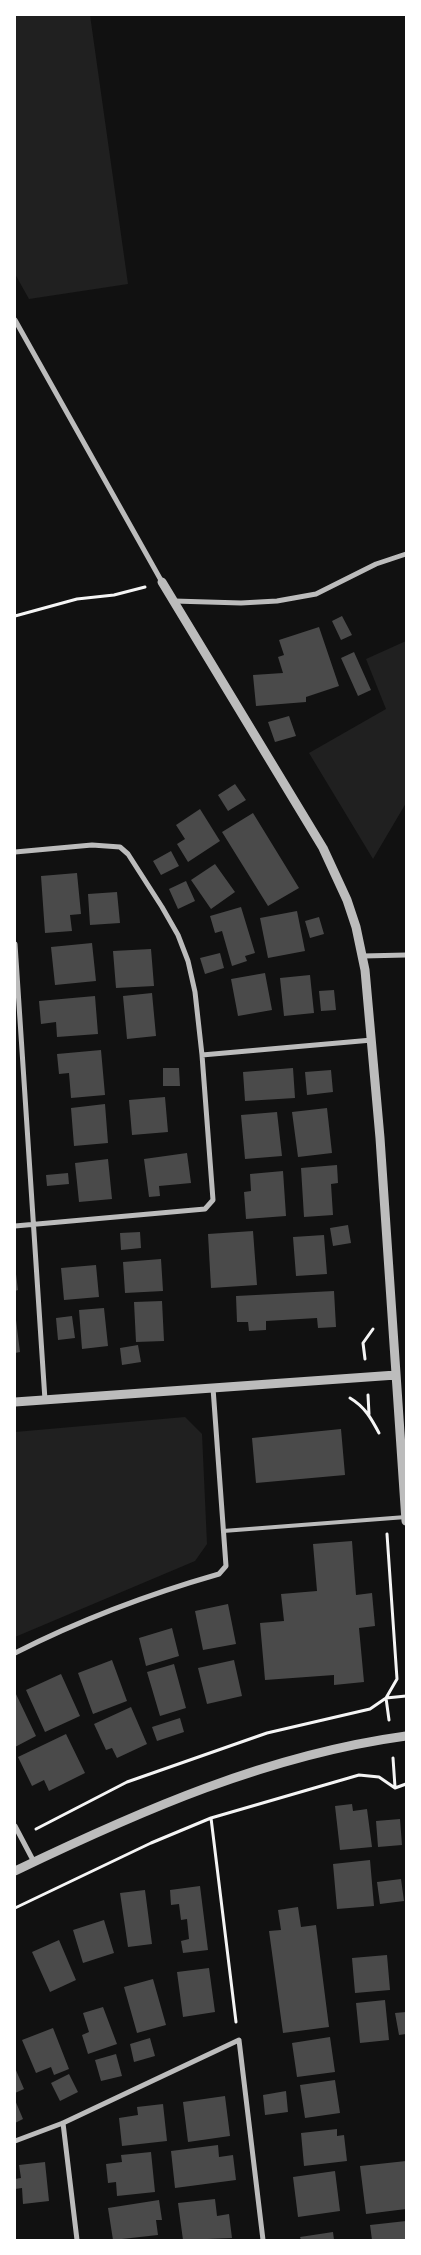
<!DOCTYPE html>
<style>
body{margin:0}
#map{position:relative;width:421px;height:2255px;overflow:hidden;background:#111;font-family:"Roboto Serif",serif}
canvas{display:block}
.frame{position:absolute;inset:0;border:16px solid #fff;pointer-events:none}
</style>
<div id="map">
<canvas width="421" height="2255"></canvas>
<div class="frame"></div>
</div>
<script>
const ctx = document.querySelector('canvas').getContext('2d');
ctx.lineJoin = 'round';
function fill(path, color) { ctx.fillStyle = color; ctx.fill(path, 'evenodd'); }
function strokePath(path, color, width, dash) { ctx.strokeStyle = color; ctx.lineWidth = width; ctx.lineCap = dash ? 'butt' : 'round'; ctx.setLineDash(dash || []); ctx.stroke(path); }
fill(new Path2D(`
 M15,15h75l38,269 -99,15 -14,-25z
 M406,641v162l-33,56 -64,-106 77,-44 -20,-50z
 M185,1417l17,17 5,110 -12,17 -180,76v-205z`), '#202020');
fill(new Path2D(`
 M342,616l10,19 -11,5 -9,-19z
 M319,627l20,59 -33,11v5l-50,4 -3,-31 30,-2 -5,-16 6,-2 -5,-15z
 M354,652l17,38 -13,6 -17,-38z
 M289,716l7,20 -21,6 -7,-20z
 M235,784l11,16 -18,11 -10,-16z
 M200,809l20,32 -32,21 -11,-18 8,-5 -9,-14z
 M253,813l46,75 -31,18 -46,-74z
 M171,851l8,15 -18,9 -8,-14z
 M215,864l20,28 -24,17 -20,-29z
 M77,873l4,41 -11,1 2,16 -27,2 -4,-57z
 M186,881l9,20 -17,8 -9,-20z
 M117,892l3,31 -30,2 -2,-31z
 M241,907l14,46 -10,3 2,5 -15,5 -10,-35 -7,2 -5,-17z
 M297,911l8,40 -37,7 -8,-40z
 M319,917l5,17 -14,4 -5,-17z
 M92,943l4,38 -41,4 -4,-38z
 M151,949l3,37 -38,2 -3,-37z
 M220,953l4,15 -19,6 -5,-16z
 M265,973l7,37 -34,6 -7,-37z
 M310,975l4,38 -30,3 -4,-38z
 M334,990l2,20 -15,1 -2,-20z
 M152,993l4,43 -29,3 -4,-43z
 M95,996l3,38 -41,3 -1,-15 -15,2 -2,-23z
 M101,1050l4,45 -34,3 -2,-25 -10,1 -2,-20z
 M163,1068h16l1,18h-17z
 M293,1068l2,30 -50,3 -2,-29z
 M331,1070l2,22 -26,3 -2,-23z
 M165,1097l3,35 -36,3 -3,-35z
 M105,1104l3,39 -34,3 -3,-38z
 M327,1108l5,45 -34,4 -6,-45z
 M277,1112l5,44 -37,3 -4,-44z
 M187,1153l4,30 -32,3 1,10 -11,1 -5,-38z
 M108,1159l4,40 -33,3 -4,-39z
 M337,1165l1,18 -7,1 2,31 -29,2 -3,-49z
 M283,1171l3,45 -40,3 -2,-27 7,-1 -1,-17z
 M68,1173l1,11 -22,2 -1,-11z
 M348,1225l3,18 -18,3 -3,-18z
 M253,1231l4,54 -46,3 -3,-54z
 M140,1232l1,16 -20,2 -1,-17z
 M324,1235l3,39 -31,2 -3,-39z
 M161,1259l2,32 -38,2 -2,-31z
 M96,1265l3,32 -35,3 -3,-32z
 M16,1274l2,16 -3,1v-16z
 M334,1291l2,36 -18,1 -1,-10 -51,3v9l-17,1 -1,-9h-11l-1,-26z
 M162,1301l2,40 -28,1 -2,-40z
 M104,1308l4,38 -26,3 -3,-39z
 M15,1312l5,40 -5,1z
 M72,1316l3,22 -17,2 -2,-22z
 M138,1345l3,17 -19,3 -2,-17z
 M341,1429l4,46 -89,8 -4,-45z
 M352,1541l4,54 16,-2 3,33 -16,2 5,54 -30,3v-10l-69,5 -5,-57 24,-2 -3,-27 36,-3 -4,-47z
 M228,1604l8,40 -33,6 -8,-39z
 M172,1628l7,28 -33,10 -7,-28z
 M112,1660l15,41 -34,13 -15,-41z
 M234,1660l8,36 -35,8 -9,-36z
 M174,1664l12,44 -26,8 -13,-44z
 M61,1674l19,42 -35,16 -19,-42z
 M15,1692l21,44 -21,11z
 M131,1707l16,37 -30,14 -5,-10 -6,2 -12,-26z
 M180,1718l4,14 -27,9 -5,-14z
 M66,1734l19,39 -36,18 -5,-11 -12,6 -14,-29z
 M352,1804l1,7 14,-2 5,38 -32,3 -5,-44z
 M400,1819l2,26 -24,2 -2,-26z
 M370,1860l4,46 -37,3 -4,-45z
 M401,1879l3,22 -24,3 -3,-22z
 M200,1886l8,64 -25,3 -2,-12 8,-2 -2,-20 -6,1 -2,-16 -8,1 -1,-15z
 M145,1890l7,54 -24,3 -8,-54z
 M298,1907l3,20 15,-2 13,102 -46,6 -14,-102 12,-1 -3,-20z
 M104,1920l10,33 -31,10 -10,-33z
 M59,1940l17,40 -26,12 -18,-40z
 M387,1955l3,35 -35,3 -3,-35z
 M209,1968l6,44 -32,5 -6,-45z
 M153,1979l13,46 -29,8 -13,-46z
 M385,2000l4,40 -29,3 -4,-40z
 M103,2007l14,37 -29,10 -6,-19 7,-3 -6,-19z
 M406,2012v22l-7,1 -4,-22z
 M53,2028l16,41 -15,6 -3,-8 -15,6 -14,-33z
 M330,2037l5,35 -38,5 -5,-34z
 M150,2038l5,18 -21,6 -4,-18z
 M116,2054l6,22 -21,5 -6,-21z
 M15,2068l9,21 -9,4z
 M69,2074l9,18 -18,9 -9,-18z
 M335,2080l5,33 -35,5 -5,-33z
 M286,2091l2,21 -23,3 -2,-20z
 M225,2096l5,40 -42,6 -5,-40z
 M15,2100l8,19 -8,4z
 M163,2104l4,37 -45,5 -3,-28 19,-3 -1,-8z
 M337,2129v7l7,-1 3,26 -43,5 -3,-33z
 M218,2145l1,12 14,-2 3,25 -61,8 -4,-37z
 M151,2152l4,40 -38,4 -1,-14 -8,1 -2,-19 16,-2 -1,-7z
 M406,2161v48l-40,5 -6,-48z
 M45,2162l4,39 -26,3 -1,-16 -7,1v-10l6,-1 -2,-13z
 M335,2171l5,40 -42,6 -5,-40z
 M215,2199l2,17 12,-2 3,24 -49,2 -5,-37z
 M159,2200l3,20h-6l2,15 -45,5 -5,-32z
 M406,2221v19h-34l-2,-15z
 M333,2232l1,8h-33l-1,-3z`), '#4a4a4a');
strokePath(new Path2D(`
 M15,616l62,-17 37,-4 31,-8
 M365,1359l-2,-16 10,-14
 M368,1395l1,19
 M350,1398c15,9 21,20 29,35
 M389,1720l-3,-22 20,-2
 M393,1758l2,29
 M211,1818l25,204
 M36,1829l91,-47 140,-49 103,-24 16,-11 11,-19 -10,-145
 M15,1908l136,-65 60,-25 148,-43 20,2 16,11 11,-4`), '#f5f5f5', 3);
strokePath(new Path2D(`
 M223,1531l183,-14`), '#bcbcbc', 4);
strokePath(new Path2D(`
 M15,320l147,262
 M174,601l67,2 36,-2 39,-7 60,-30 30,-10
 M15,852l77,-7 28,2 8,7 34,53 16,28 10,26 7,31 7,63 11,145 -8,9 -190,17
 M15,944l30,456
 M363,956l43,-1
 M202,1055l170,-15
 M15,1653c65,-33 134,-59 204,-79l7,-8 -13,-178
 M15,1826l19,36
 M63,2123l14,117
 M15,2141l48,-18 176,-83 24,200`), '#bcbcbc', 5);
strokePath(new Path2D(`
 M162,582l161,266 24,52 9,27 9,43 15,168 26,383
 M15,1402l381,-27
 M15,1871c125,-60 252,-116 391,-135`), '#bcbcbc', 9);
</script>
